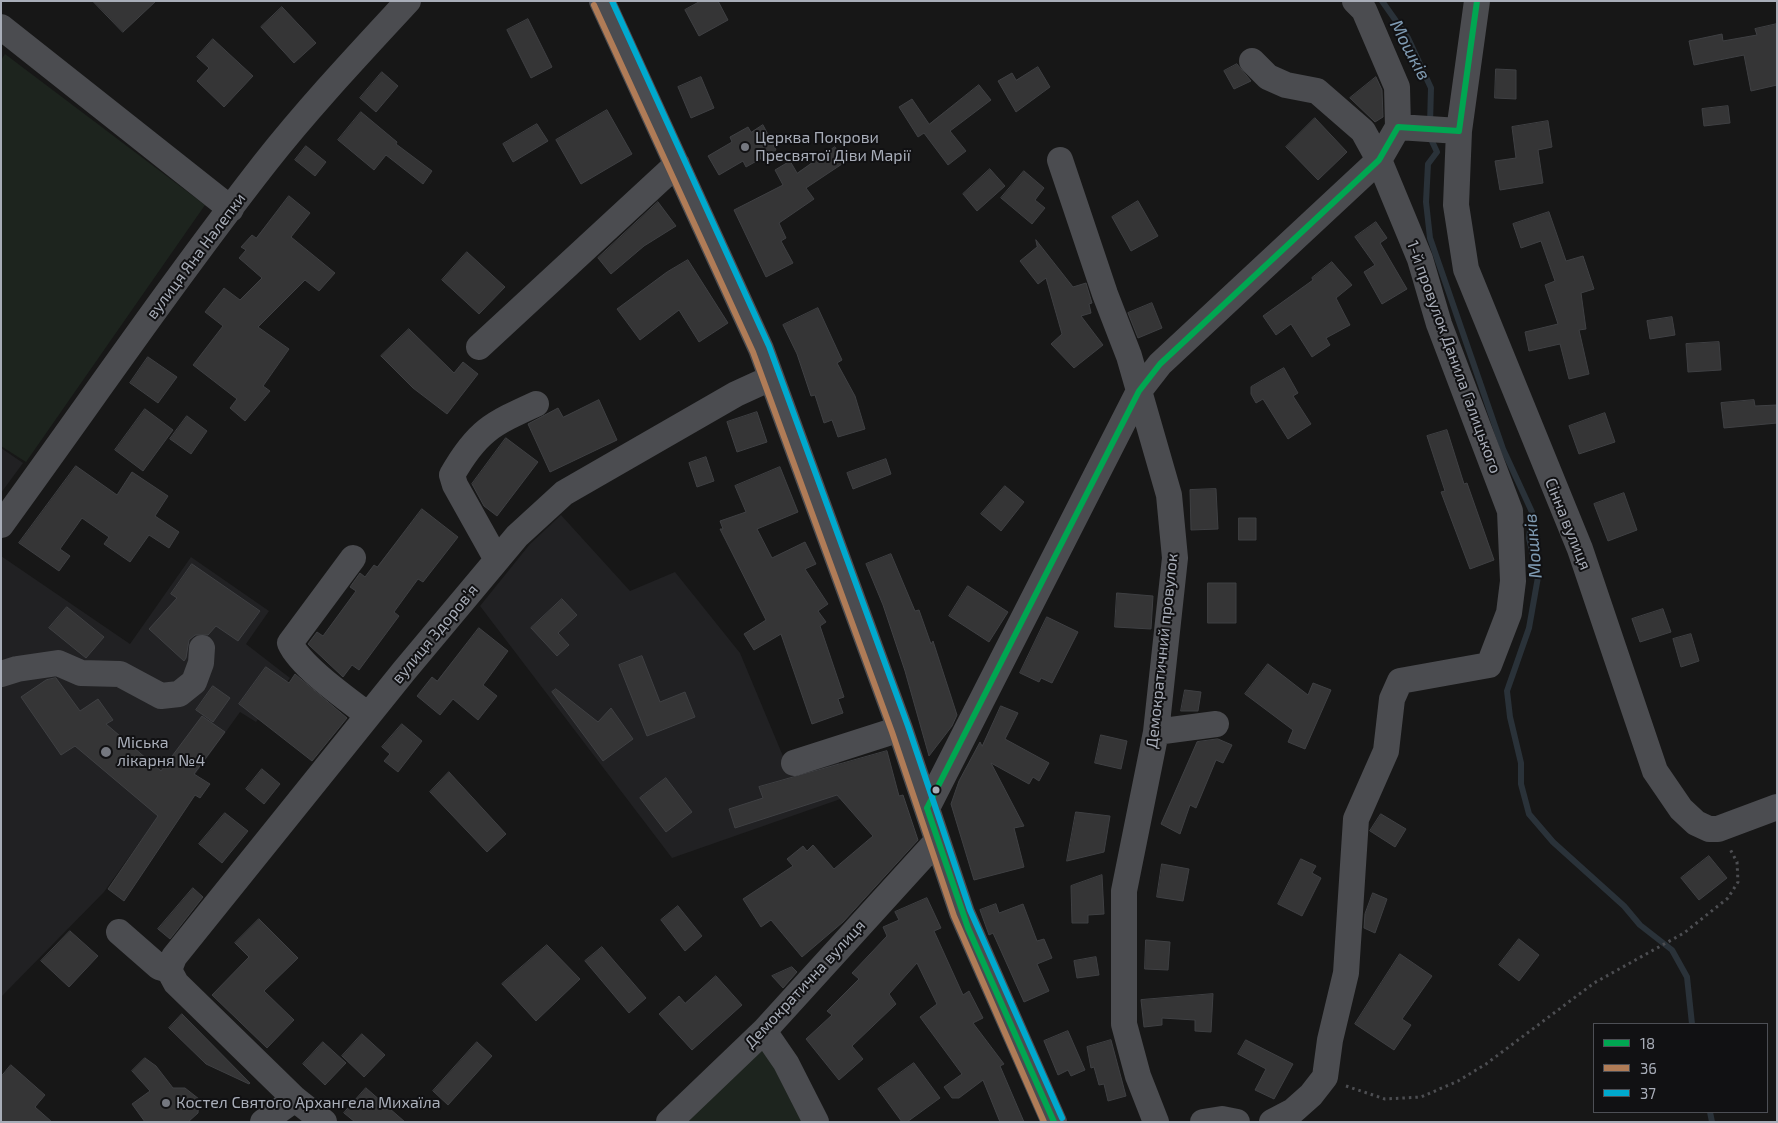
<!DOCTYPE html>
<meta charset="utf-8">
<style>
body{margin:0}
#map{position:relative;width:1778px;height:1123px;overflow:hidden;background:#171717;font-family:"Exo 2",sans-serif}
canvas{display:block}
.frame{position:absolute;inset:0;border:2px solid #a8adb8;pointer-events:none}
.legend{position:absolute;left:1593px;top:1023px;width:175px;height:90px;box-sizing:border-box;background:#111113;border:1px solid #4d4f55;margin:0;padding:6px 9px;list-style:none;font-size:15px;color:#a8adb8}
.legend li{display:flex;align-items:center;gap:10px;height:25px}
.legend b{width:25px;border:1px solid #4d4f55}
</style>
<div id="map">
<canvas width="1778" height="1123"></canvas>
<div class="frame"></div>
<ul class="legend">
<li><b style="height:6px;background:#00a651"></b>18</li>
<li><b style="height:6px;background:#b07c57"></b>36</li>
<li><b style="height:6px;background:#00a9ce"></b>37</li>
</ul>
</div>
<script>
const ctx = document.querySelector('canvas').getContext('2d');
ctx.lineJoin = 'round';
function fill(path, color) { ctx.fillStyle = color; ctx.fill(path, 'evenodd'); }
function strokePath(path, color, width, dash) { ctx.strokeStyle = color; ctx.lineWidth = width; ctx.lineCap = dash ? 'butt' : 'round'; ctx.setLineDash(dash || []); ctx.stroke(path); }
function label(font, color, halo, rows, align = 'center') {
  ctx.font = font + ' "Exo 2",sans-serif'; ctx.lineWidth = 4; ctx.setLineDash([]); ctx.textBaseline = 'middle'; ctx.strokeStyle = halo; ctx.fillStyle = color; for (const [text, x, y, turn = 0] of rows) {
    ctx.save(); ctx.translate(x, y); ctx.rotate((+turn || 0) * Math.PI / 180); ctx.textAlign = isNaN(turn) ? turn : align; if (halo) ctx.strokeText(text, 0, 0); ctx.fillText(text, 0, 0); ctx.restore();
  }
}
fill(new Path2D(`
 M1,448l22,15 -22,30z
 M561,515l69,76 45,-19 65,81 45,108 53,-2 11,37 -177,62 -192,-252 50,-62z
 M1,556l129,88 61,-87 78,54 -23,33 44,34 -34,44 -16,-10 -53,74 -5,-3 -78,109 -103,105z`), '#212123');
fill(new Path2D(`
 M5,54l200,151 -179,257 -25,-16v-386z
 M772,1032l52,90h-140z`), '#1d241e');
strokePath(new Path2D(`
 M1382,1l26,37 23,50 -1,36
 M1430,137l7,15 -9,12 -2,38 4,36 73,211 29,63 -3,26 9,39 -9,51 -22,63 3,26 11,46v21l8,30 24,28 71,64 16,19 32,25 15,27 5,47
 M1710,1112l2,10`), '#2a3239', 6);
const building = new Path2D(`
 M93,1h63l-33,31z
 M701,1h17l10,19 -29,16 -14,-26z
 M282,7l34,36 -22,20 -33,-36z
 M528,19l24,48 -21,11 -24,-48z
 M1777,24v61l-26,6 -7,-36 -50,10 -5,-24 33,-7 1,7 34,-6 -2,-6z
 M213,39l40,37 -29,31 -27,-26 12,-13 -12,-11z
 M1237,64l14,17 -17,8 -10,-18z
 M1038,67l12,20 -34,25 -18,-31 14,-8 4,7z
 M1496,69l20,1v29l-21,-1z
 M382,72l16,14 -22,26 -16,-14z
 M701,77l13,31 -23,10 -13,-31z
 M1376,77l6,13 1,27 -8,5 -25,-24z
 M979,85l12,15 -41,31 16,20 -18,14 -24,-32 -6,4 -19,-30 13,-8 17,25z
 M1728,106l2,17 -26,3 -2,-17z
 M607,110l25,44 -51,30 -25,-44z
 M361,112l36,30 -1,2 36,27 -9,13 -37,-29 -12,15 -36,-30z
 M1315,118l32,34 -29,28 -32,-33z
 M1548,121l4,26 -14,3 5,33 -43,7 -5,-29 21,-3 -4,-31z
 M537,124l11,17 -35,21 -10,-18z
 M763,125l13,25 -30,17 -3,-6 -24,14 -11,-19 24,-14 -2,-5 18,-10 3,5z
 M306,146l20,16 -11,14 -20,-16z
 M835,147l10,15 -39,26 8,11 -35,24 7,15 -5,3 12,22 -27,14 -32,-67 49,-25 -8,-15 15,-9 7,12z
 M990,169l15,17 -28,25 -14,-17z
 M1024,171l20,17 -9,12 10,8 -13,16 -31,-26z
 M289,196l21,17 -19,24 44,36 -16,18 -14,-11 -47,47 31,22 -26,37 7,5 -25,30 -15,-13 7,-9 -44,-34 30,-39 -18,-14 19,-24 16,12 22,-22 -23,-20 7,-8 -5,-3 11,-12 4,3z
 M1138,201l20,35 -27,15 -19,-34z
 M658,202l18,24 -32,20 -33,28 -13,-16z
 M1549,212l17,49 17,-5 11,33 -13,4 5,36 -7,1 10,44 -20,5 -9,-35 -31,7 -4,-19 33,-8 -13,-39 10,-4 -14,-40 -20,7 -8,-24z
 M1376,222l11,16 -7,5 27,46 -25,15 -18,-32 11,-7 -20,-28z
 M1036,240l37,47 13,-4 6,20 -3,1 2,9 -10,3 22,29 -29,23 -23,-24 11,-10 -16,-56 -8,6 -18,-23 17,-14z
 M467,252l38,35 -26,27 -37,-34z
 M688,260l40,63 -29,19 -20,-32 -39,30 -23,-31 50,-37z
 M1332,262l20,23 -16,13 14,27 -24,13 4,7 -18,12 -21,-33 -15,11 -13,-19 50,-36 -1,-2z
 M1152,303l10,25 -24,10 -10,-25z
 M818,308l24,52 -5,3 18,33 10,33 -27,8 -6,-17 -8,3 -9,-28 -4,1 -14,-42 -14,-29z
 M1672,317l3,18 -25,4 -3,-18z
 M409,329l45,44 9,-11 15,12 -31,40 -34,-26 -32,-32z
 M1719,342l2,28 -33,2 -2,-28z
 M148,357l29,20 -19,26 -28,-20z
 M1284,368l14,25 -5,3 18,28 -23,15 -25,-40 -7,4 -5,-9v-7z
 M599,400l18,40 -67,32 -22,-48 30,-16 5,9z
 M1754,400l1,6 22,-1v18l-53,5 -3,-25z
 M145,409l28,21 -30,41 -28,-21z
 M757,412l10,30 -30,10 -10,-30z
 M1605,413l10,29 -36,12 -10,-28z
 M187,416l20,15 -16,23 -21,-15z
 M1447,430l17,54 3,-1 27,77 -24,9 -29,-77 4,-1 -18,-55z
 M506,438l32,24 -41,54 -13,-10 -12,-22z
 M706,457l8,24 -17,6 -8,-24z
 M886,459l5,15 -38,15 -6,-16z
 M76,466l41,29 15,-23 36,24 -13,20 24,16 -10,16 -20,-13 -19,27 -26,-18 5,-7 -27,-19 -22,31 10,7 -11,15 -40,-28z
 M780,467l18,45 -41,17 15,29 33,-16 11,22 -11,5 23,35 -10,7 8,11 -6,4 24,71 -6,2 5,14 -31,11 -31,-90 -27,16 -10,-16 22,-14 -46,-91h3l-3,-8 26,-9 -11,-26z
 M1005,486l19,16 -23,29 -20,-17z
 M1216,489l2,40 -27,1 -1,-40z
 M1624,493l13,37 -29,11 -14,-37z
 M422,509l36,28 -35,45 -5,-3 -24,33 5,4 -40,54 -7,-5 -9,12 -35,-33 9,-12 6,4 33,-45 -6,-4 10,-14 5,4 9,-12 3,2z
 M1239,518h17v22h-17z
 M891,554l24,57 4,-1 12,34 2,-3 24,74 -5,11 -23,30 -24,-85 -22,-66 -17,-41z
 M192,564l68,47 -22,30 -22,-15 -8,9h-13l-6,5 -3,18 -2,3 -35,-32 28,-31 -6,-4z
 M1208,583h28v40h-28z
 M968,586l40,26 -19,30 -40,-26z
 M1117,593l36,3 -2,33 -36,-2z
 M562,599l15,16 -19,18 11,12 -12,11 -26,-28z
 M67,607l37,30 -18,21 -37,-30z
 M1663,609l8,23 -31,10 -8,-23z
 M1047,617l31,15 -26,51 -11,-5 -2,4 -19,-9z
 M479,628l29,23 -25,34 14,11 -19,24 -25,-21 -13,16 -23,-19 15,-19 5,4z
 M1691,634l8,27 -18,6 -8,-28z
 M642,656l18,46 25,-10 10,25 -48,19 -28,-71z
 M1268,664l40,31 5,-12 18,7 -26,59 -17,-7 5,-12 -48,-36z
 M266,667l23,16 6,-9 52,44 -35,43 -73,-57z
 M56,678l24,33 18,-12 15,21 -7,4 55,47 41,-55 23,16 -31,42 16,10 -10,14 -5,-3 -71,106 -16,-12 50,-73 -83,-70 -14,9 -40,-58 25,-17z
 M213,686l17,12 -17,24 -17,-12z
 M556,689l42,33 13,-14 22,31 -30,22 -51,-69z
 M1185,690l16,2 -3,19h-17z
 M1001,706l17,7 -13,26 44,24 -10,18 -6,-4 -4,7 -38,-21 33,63 -10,2 10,39 -50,13 -23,-76 8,-23 21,-39 2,4z
 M402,724l20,17 -24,31 -14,-11 6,-7 -8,-7z
 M1101,735l26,6 -6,28 -26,-6z
 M1218,739l14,6 -9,18 -7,-3 -20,48 -6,-3 -10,29 -19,-10 36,-82z
 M887,751l12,45 4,-1 15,45 -75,82 -41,35 -31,-37 -10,7 -18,-28 50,-33 -6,-7 16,-13 4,5 6,-6 21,24 39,-33 -36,-41 -102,33 -6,-19 34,-11 -4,-11z
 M262,769l18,15 -16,20 -18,-15z
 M449,772l57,62 -19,18 -57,-60z
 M666,778l26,34 -26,20 -26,-34z
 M1076,812l34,4 -6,36 -37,9z
 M225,813l23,18 -26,32 -23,-19z
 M1381,814l25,15 -11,18 -25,-16z
 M1709,856l18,22 -28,22 -18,-22z
 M1301,859l15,7 -4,7 9,5 -19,38 -24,-12z
 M1162,864l27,5 -6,32 -26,-4z
 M1102,875l2,39 -16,1v8h-16l-1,-37z
 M193,888l10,9 -33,42 -12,-10z
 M1373,893l14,6 -12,34 -11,-5 1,-14z
 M927,898l14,30 -7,3 29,64 6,-4 14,27 -10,5 31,41 -4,2 24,56h-24l-17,-42 -24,18h-7l-8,-11 18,-13 -42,-57 17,-13 -20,-41 -28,31 7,10 -44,42 11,13 -24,21 -33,-41 26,-24 -5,-4 32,-32 -7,-6 35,-37 -4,-9 16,-7 -4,-8z
 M996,904l3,9 24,-9 14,37 7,-2 8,19 -15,6 12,27 -25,11 -31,-69 -4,2 -9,-25z
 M678,906l24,30 -17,15 -24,-31z
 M259,919l39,39 -34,33 30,29 -27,28 -55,-53 37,-38 -14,-14z
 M70,931l28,25 -29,31 -28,-26z
 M1519,939l20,16 -20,26 -20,-16z
 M1146,940l24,2 -2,28 -23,-1z
 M547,945l33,34 -44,42 -34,-37z
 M602,947l44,51 -17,15 -44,-52z
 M1400,954l32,22 -30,43 9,6 -17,25 -39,-26z
 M1096,957l3,18 -22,3 -3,-17z
 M792,967l5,5 -14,16 -11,-12z
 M716,976l26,29 -50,45 -33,-36 20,-18 6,7z
 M1213,994l-2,38 -16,-1v-11l-33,-2v7l-18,2 -3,-27z
 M182,1014l68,69 -1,1 -43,-20 -37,-36z
 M1068,1031l17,39 -14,6 -3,-6 -10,5 -14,-34z
 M362,1034l23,21 -21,22 -22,-21z
 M1111,1040l15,56 -18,5 -4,-17 -5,1 -5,-18 -3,1 -4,-21z
 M1246,1040l47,24 -19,35 -19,-9 11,-21 -28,-15z
 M323,1042l23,21 -21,22 -22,-21z
 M477,1042l15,14 -44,49 -15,-14z
 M145,1058l11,8 17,22h12l14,11 -1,14 -10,9h-43l-13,-18 18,-13 -18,-20z
 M914,1063l26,35 -33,24h-5l-24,-33z
 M11,1065l34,30 -10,12 17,15h-51v-45z
 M366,1088l39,34h-50l-11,-9z`);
fill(building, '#353536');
strokePath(building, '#3f4043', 1);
strokePath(new Path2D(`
 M1346,1086l39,13 36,-2 37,-16 28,-17 108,-81 90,-50 44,-35 10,-16 -1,-20 -7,-13`), '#4d4e52', 3, [2.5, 4]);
strokePath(new Path2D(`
 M602,1l159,348 139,380 62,184 92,209
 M1355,1l9,9 33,77 1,40
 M1477,1l-18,130 -3,74 10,64 114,280 75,222 26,38 15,14 13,6h9l59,-22
 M1,27l230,182
 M1252,61l16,16 18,8 31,6 46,40 16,29 41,99 19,65 71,187 3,70 -4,32 -20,52 -89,16 -8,18 -6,52 -30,68 -10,154 -16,67 -5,37 -14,18 -18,16 -21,11
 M1060,160l45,134 24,62 40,139 6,63 -19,174 -32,159v133l14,52 18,46
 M479,347l198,-183
 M1,525c88,-121 172,-244 264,-362 44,-56 94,-109 143,-162
 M353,558l-63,85c10,23 57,56 78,72
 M497,560l-42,-75 -3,-10c25,-44 40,-51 84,-71
 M1,674l16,-5 41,-6 23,10 39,1 41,22 18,-2 15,-12 7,-19 1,-15
 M1156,732l60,-8
 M794,763l106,-34
 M927,808l212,-417 21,-27 219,-204 19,-33 61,4
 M119,932l40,35 10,3 7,13 119,116 29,23
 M169,970l5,-13 230,-286 113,-135 47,-43 172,-99 35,-16
 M764,1031l22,32 30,59
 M263,1122l32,-23
 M669,1122l95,-91 172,-189
 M1203,1122l19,-3 15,3`), '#4b4c50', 26);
strokePath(new Path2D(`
 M1459,131l18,-130
 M927,808l212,-417 21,-27 219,-204 19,-33 61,4
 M927,808l41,120 86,194`), '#00a651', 6);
strokePath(new Path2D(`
 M594,5l159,347 139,380 62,184 90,206`), '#b07c57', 6);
strokePath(new Path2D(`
 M612,1l157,345 139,380 62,184 92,208`), '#00a9ce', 6);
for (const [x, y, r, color] of [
 [745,147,5,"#757880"],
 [106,752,6,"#757880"],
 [936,790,4.5,"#a8adb8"],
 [166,1103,5,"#757880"]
]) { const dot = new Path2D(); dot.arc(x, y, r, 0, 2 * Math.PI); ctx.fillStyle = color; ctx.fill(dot); strokePath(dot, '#111113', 2); }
label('16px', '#a8adb8', '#111113', [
 ["Церква Покрови",755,138],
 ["Пресвятої Діви Марії",755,156],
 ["Міська",117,743],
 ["лікарня №4",117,761],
 ["Костел Святого Архангела Михаїла",176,1103]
], 'left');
label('16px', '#a8adb8', '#111113', [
 ["вулиця Яна Налепки",196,256,-53],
 ["1-й провулок Данила Галицького",1454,357,70],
 ["Сінна вулиця",1568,524,68],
 ["вулиця Здоровʼя",435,634,-50],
 ["Демократичний провулок",1162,651,-84],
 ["Демократична вулиця",805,984,-47]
]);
label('italic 18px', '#7f9bb3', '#111113', [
 ["Мошків",1410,50,62],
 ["Мошків",1533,546,-95]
]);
</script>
